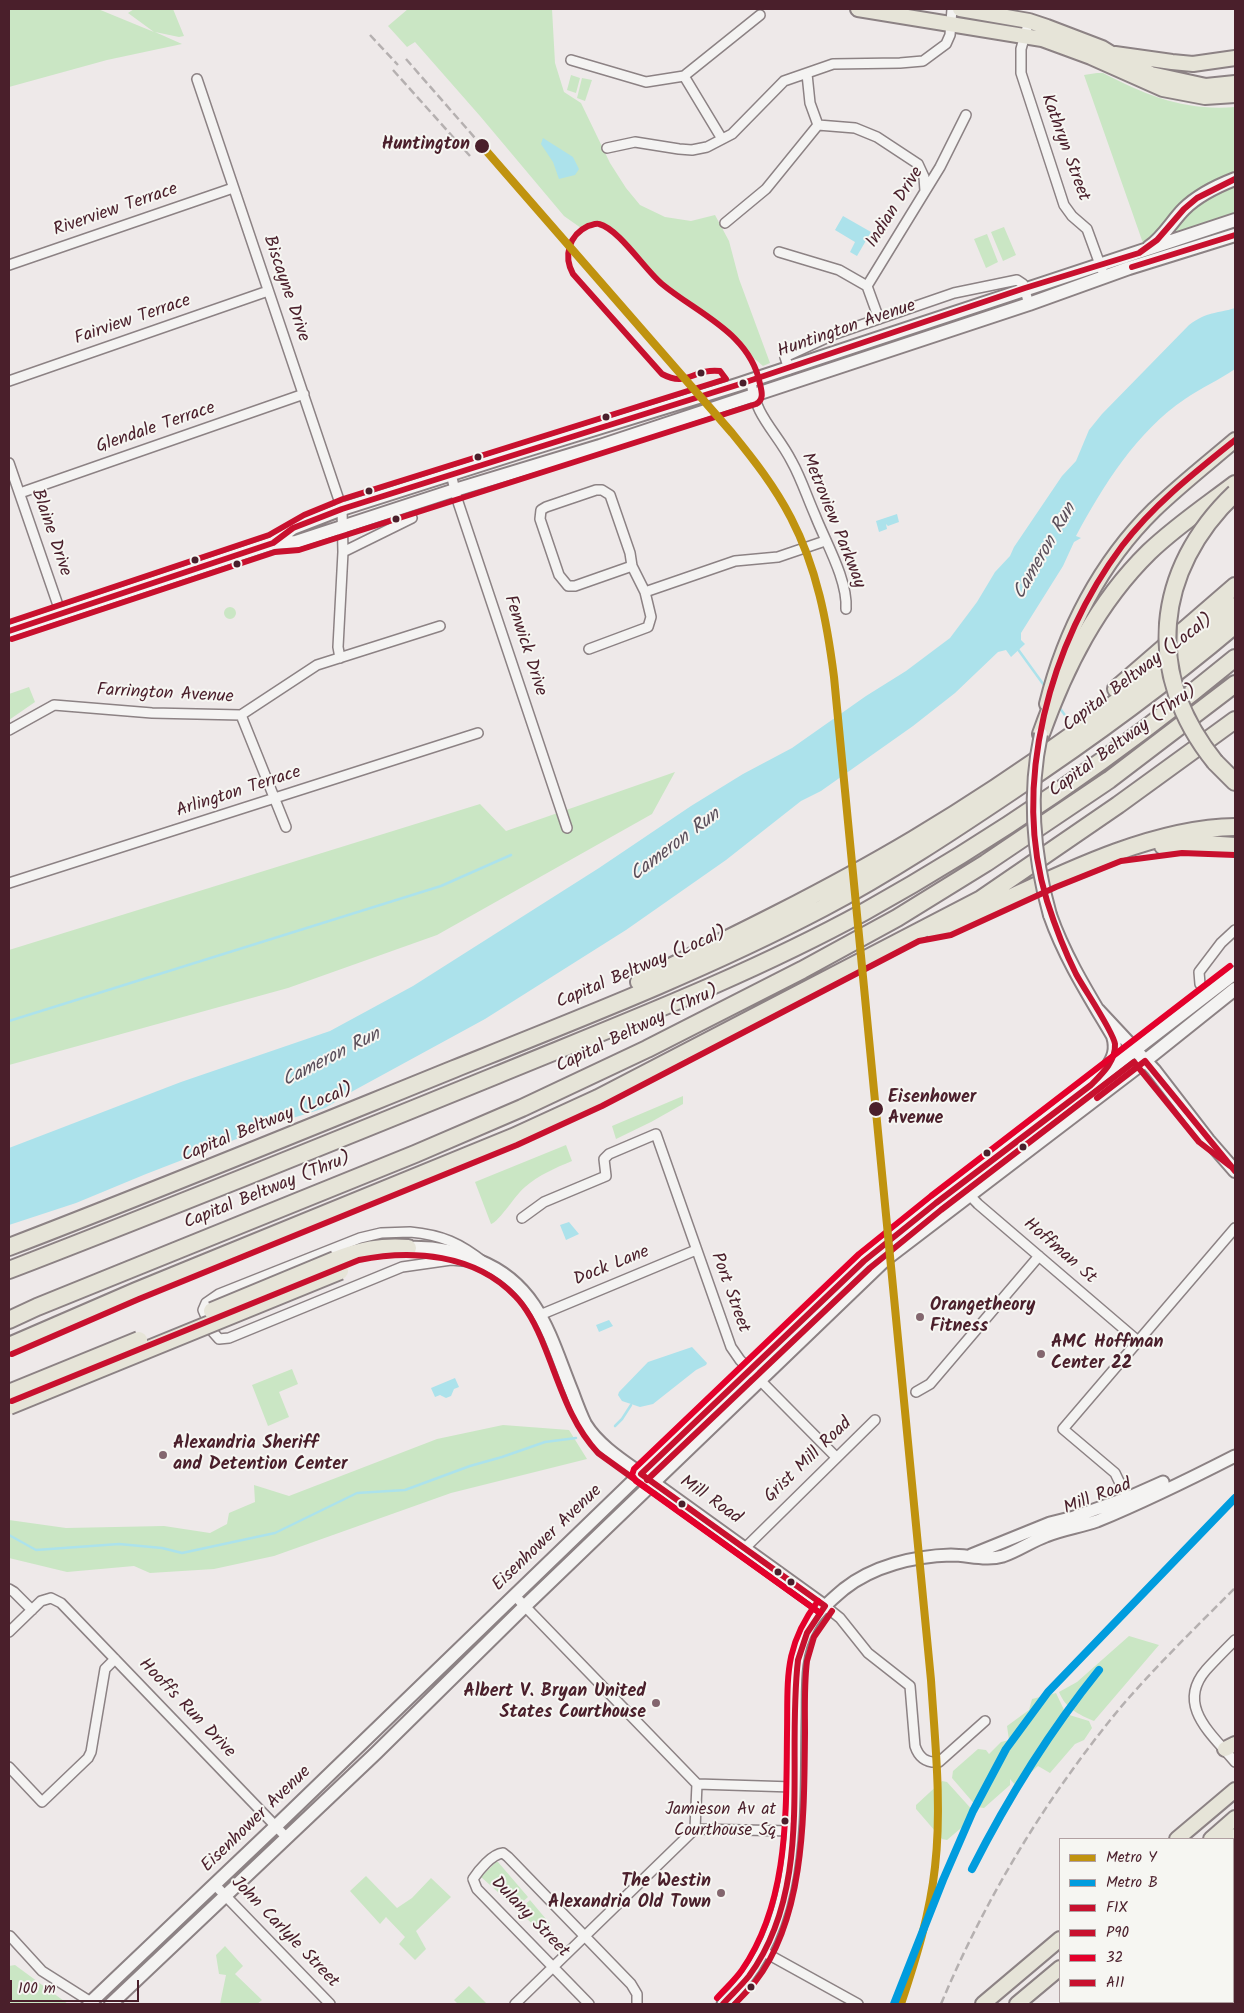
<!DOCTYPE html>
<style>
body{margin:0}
#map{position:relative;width:1244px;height:2013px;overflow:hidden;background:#eee9e9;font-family:Kalam,sans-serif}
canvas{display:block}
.frame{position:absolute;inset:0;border:10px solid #4a1f2b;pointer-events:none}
.legend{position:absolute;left:1059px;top:1838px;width:175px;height:165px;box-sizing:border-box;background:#f6f6f2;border:1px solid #b1a0a2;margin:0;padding:6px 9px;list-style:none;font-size:15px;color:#4a1f2b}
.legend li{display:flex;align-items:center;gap:10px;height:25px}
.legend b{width:25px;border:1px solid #b1a0a2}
.scale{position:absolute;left:10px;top:1980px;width:129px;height:22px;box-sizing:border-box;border:2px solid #4a1f2b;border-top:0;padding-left:6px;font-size:15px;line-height:18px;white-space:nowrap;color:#4a1f2b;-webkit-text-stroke:4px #f6f6f2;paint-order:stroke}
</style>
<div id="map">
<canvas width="1244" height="2013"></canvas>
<div class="frame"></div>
<ul class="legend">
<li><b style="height:6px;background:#c0930f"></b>Metro Y</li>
<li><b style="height:6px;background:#009cde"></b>Metro B</li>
<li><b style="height:6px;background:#c8102e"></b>F1X</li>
<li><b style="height:6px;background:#c8102e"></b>P90</li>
<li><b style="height:6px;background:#e4002b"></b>32</li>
<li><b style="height:6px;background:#c8102e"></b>A11</li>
</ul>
<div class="scale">100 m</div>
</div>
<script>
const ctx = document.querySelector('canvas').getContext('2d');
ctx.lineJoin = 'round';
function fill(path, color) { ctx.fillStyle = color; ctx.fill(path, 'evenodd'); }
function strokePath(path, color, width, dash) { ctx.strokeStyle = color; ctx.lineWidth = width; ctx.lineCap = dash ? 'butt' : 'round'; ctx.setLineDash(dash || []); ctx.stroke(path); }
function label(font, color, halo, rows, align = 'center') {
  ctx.font = font + ' Kalam,sans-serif'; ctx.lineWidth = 4; ctx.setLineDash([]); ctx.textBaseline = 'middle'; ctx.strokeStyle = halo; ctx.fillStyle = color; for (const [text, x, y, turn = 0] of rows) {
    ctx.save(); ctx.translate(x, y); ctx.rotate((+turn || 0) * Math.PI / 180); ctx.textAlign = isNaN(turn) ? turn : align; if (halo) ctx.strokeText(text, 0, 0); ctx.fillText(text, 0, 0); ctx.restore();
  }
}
fill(new Path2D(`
 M9,9h89l56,23 -26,-19 6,-4h39l11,27 -5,1 -24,-5 27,12 -75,16 -98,27z
 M408,9h144l3,54 9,29 17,11 29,60 16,25 14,17 25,12 26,4 24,-6 14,26 10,38 31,84 -7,3 -56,-48 -48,-36 -57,-59 -21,5 -17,-12 -84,-100 -65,-74 -8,5 -19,-21z
 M1097,73h6c44,23 82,38 132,34v67l-91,72 -60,-171z
 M571,75l9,3 -4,15 -9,-3z
 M582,78l10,2 -7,21 -8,-3z
 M1235,187v29l-69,22 14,-19 32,-24z
 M1004,227l12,28 -13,6 -12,-29z
 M987,234l11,28 -12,6 -12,-29z
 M224 613a6 6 0 1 1 12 0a6 6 0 1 1-12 0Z
 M29,687l6,15 -26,18v-26z
 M675,772l-23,42 -215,121 -149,53 -279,77v-115l471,-146 26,27z
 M683,1096v8l-32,18 -35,17 -4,-13z
 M566,1145l6,16c-17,7 -33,14 -47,26 -10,8 -25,34 -34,37l-16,-42z
 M292,1369l6,15 -19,8 10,25 -21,9 -16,-41z
 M503,1425l66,5 18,29 -136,34 -177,63 -60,13 -64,4 -16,-7 -67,6 -58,-14v-38l57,8 98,-2 46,7 17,-9 2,-11 26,-11 -1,-17 35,11 148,-57z
 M1129,1636l30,9 -65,76c-16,-7 -28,-12 -35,-29l18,-10z
 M1056,1693l10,21 23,7 3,7 -8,12 -9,4 -25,29 -12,-7 -22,20 -6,-7v6l-26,23 -7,-1 -25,-29 1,-7 25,-22 8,1 3,4 12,-12 8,-2 -2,-14 22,-16 3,-11z
 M942,1781l5,1 28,31 -1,4 -27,23 -5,-1 -26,-30v-4z
 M496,1862h2l30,35 -12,11 -35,-31z
 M366,1876l31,32 15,-10 19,-20 20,19 -35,34 10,18 -11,11 -16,-16 6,-7 -19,-20 -6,7 -30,-33z
 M530,1900l21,25 -8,8 -25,-22z
 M225,1946l18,20 -8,8 27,26 -5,4h-37l6,-29 -7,-1 -3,-19z
 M15,1965l53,39h-59v-38z
 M469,1986l18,18h-29l-4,-4z
 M1081,2002h48l2,2h-53z`), '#cae6c4');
fill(new Path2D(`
 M543,138l30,19 6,12 -4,6 -16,4 -6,-17 -12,-18z
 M843,216l28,16 -14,24 -7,-4 5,-10 -20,-12z
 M1235,308v61c-16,11 -34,19 -50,30 -48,32 -82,87 -109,137l5,2 -7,4 -11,24 -42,67v7l4,4 -14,13 -5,-7 -8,2 -43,41 -42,33 -92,65 -20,10 -75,59 -100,70 -141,89 -132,72 -28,17 -42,13 -137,53 -70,29 -67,22v-77l172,-66 149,-51 83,-45 186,-118 92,-62 52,-32 49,-26 74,-52 40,-25 44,-33 27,-36 18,-30 15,-16 4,-9 48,-71 14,-15 13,-31 13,-16 87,-89c19,-14 27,-11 46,-17z
 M897,514l2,8 -11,4 -2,-2 1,5 -8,3 -3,-11z
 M569,1222l10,12 -13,6 -6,-15z
 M609,1320l4,6 -14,6 -3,-7z
 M692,1347l15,16 -1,2 -10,5 -43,34 -13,3 -18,-6 -4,-6 1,-3 29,-30z
 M455,1378l4,9 -5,2 -3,7 -5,2 -6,-3 -5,2 -4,-9z`), '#ace2eb');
strokePath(new Path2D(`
 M1017,648l29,40
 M1059,707l8,11
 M9,1021l432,-135 70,-31
 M615,1426l7,-7 9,-14
 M9,1535l27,15 83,-6 43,4 20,5 93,-20 82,-40 48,-3 65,-24 32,-9 43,-15 31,-4`), '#ace2eb', 2.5);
const minor = new Path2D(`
 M1029,21l-8,28v24l43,132 8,11 15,13 15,41
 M571,60l75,22 38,-6 76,-61
 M807,74l3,29 8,22
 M684,76l38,63
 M197,79l145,430 1,43 -5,95 2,11
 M607,148l28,-6 44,7 13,1 15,-3 25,-13 52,-53 49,-17 67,-1 23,-2 23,-17 4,-9 2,-26
 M725,223l41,-34 52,-64 37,3 22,9 41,27 6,13 1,14
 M779,252l60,18 28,16
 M9,265l224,-77
 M879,319l-12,-33 73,-119 26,-52
 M789,369l-4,-12 50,-23 119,-41 63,-13 6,4 6,20
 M9,381l259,-90
 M751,381c4,36 26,51 41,81 9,16 15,35 23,53 10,26 33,65 31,94
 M9,463l52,151
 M451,474l7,28 109,326
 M20,493l284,-99
 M343,552l69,-34
 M645,592l90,-31 43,-4 47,-16
 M589,649l59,-22 3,-10 -6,-25 -13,-26 -2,-13 -20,-58 -8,-5h-6l-50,17 -5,3 -1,9 19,56 9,11h7l57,-20
 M241,715l45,112
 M9,730l45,-25 98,8 89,2 76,-50 123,-39
 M9,883l469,-150
 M1208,994l-8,-10 -1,-12 22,-29 14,-13
 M960,1185l18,19 160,137
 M522,1218l22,-16 62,-26 -2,-17 5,-5 47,-20 75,213 9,13 96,97
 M410,1232c32,3 50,11 75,31l-34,-3 -49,7 -173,71 -10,1 -7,-8 -9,-21 3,-7 13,-9 141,-56 21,-5z
 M540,1315l156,-65
 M916,1392l14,-8 109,-128
 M1129,1502l-14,-29 -52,-44 172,-201
 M745,1548l130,-128
 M9,1589l5,3 18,18
 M515,1596l182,188
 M825,1606l15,12 28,35 42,33 5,60c4,12 11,17 24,16l46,-41
 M9,1632l32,-31 10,-3 10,5 226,235
 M1235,1640c-10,10 -20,20 -29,30 -31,36 7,65 29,92
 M9,1767l33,35 46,-44 3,-6 14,-83 10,-10
 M697,1784l96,3
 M695,1829l97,2
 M215,1885l115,119
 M10,1936l32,35 49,31
 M764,1952l94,52
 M515,2004l180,-175 2,-45
 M589,2004l-112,-115 -4,-10c6,-9 19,-25 30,-26l5,4 123,127 6,10v10`);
const tertiary = new Path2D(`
 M653,1482l172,124
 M971,1555l79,-32 24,-6 53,-19 36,-16
 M723,2004c79,-72 70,-185 72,-283 1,-31 -3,-65 14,-94 8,-15 22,-27 35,-38 29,-23 70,-33 107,-34 17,0 35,6 52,1 15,-5 29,-15 43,-20 17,-7 34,-9 51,-15 46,-19 93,-42 138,-65`);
const secondary = new Path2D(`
 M1149,247c14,-9 23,-26 35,-38 14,-14 33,-23 51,-30
 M274,542l19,-14 49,-19 182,-58 213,-66 498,-165
 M9,631l264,-88 23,-1 159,-52 145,-44 429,-142 100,-36 106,-33
 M1050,915c15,43 40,82 63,121 4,13 1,22 -7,33
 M1098,1010l56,60 54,70 27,31
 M408,1248c25,-1 48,3 71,13 60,24 71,77 93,131 4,11 8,22 13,32 14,23 41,39 63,55
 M93,2004l-2,-2 185,-176 380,-367 208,-198 72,-58 299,-230
 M111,2004l265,-251 149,-147 361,-347 249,-190 100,-80`);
const primary = new Path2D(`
 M858,9l184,30 49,18 72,32 42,8 30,-2
 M960,9l69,12 18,6 55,21 26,16 23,10 55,12 29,-3
 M1115,54l57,8 21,2 42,-6
 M1047,704c18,-73 54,-142 107,-194 26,-25 54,-47 81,-70
 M1225,1749l10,-5
 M1177,1839l58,-49
 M1211,1839l24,-21
 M1228,1839l7,-3
 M983,2004l77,-65
 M1017,2004l43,-36`);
const motorway = new Path2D(`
 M1116,689l119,-103
 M1041,734c24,-67 56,-131 108,-182 26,-25 57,-46 86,-68
 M1215,762l20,20
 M1163,846l42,-2 30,2
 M933,930l14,-3c86,-38 193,-99 288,-100
 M639,982c93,-45 186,-90 275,-143 114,-68 221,-147 321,-233
 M9,1247c149,-57 297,-118 445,-178 125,-50 251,-99 369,-161 66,-35 128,-76 189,-117 78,-52 152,-106 223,-166
 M335,1260c27,-10 45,-14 73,-12
 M9,1270c164,-63 326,-129 488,-195 124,-51 250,-99 367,-163 131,-73 256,-159 371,-254
 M9,1320l28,-13 378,-153 107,-46 125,-59 155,-79 95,-52 89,-55 123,-83 126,-96
 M9,1346l127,-55 377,-154 85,-39 383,-199 137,-94 117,-85`);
strokePath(minor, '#8c8284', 12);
strokePath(tertiary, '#8c8284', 15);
strokePath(secondary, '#8c8284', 16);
strokePath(primary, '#8c8284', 18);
strokePath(motorway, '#8c8284', 20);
strokePath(minor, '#f4f3f2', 9);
strokePath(tertiary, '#f4f3f2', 11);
strokePath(secondary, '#f4f3f2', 12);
strokePath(primary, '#e6e4d8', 14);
strokePath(motorway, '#e6e4d8', 16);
strokePath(new Path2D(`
 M370,35l28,30
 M406,59l76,87
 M393,70l77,86
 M941,2004c45,-107 105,-206 179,-296 36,-42 76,-81 115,-120`), '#b5b0b0', 2.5, [8, 4]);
const secondaryBridge = new Path2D(`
 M1041,734c-13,61 -8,121 9,181`);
const motorwayBridge = new Path2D(`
 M1215,762c-71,-88 -61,-192 20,-269
 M212,1311l123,-51
 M9,1393l130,-53
 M9,1406l331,-135`);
strokePath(secondaryBridge, '#8c8284', 16, []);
strokePath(motorwayBridge, '#8c8284', 20, []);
strokePath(secondaryBridge, '#f4f3f2', 12);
strokePath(motorwayBridge, '#e6e4d8', 16);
strokePath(new Path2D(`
 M1132,267l103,-32
 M9,631l264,-88 20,-15 49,-19 395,-124 288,-97 114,-35 18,-13 27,-31 13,-11 38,-19
 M1097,1098l48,-37 90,110
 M825,1606l-184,-132 223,-213 72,-58 155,-118c11,-11 25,-24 24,-41 -2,-13 -31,-55 -39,-70 -12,-24 -21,-48 -29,-73 -36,-118 3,-259 75,-355 31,-41 73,-74 113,-106
 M723,2004c8,-9 18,-18 26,-28 66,-90 37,-214 49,-316l9,-27 18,-27`), '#c8102e', 6);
strokePath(new Path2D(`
 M12,1354l127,-55 378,-154 85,-39 317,-165 32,-6 105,-48 65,-26 61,-8 53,2
 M12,1401l347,-141c53,-11 116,-6 156,36 14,14 23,34 30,52 15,37 25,75 53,105l222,160
 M647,1480l223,-212 71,-58 193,-148 65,80 31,24
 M735,2004c6,-7 14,-14 20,-22 51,-65 49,-171 50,-249 0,-24 -1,-48 2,-72l7,-24 18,-26`), '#c8102e', 6);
strokePath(new Path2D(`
 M820,1613l-184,-132 -4,-6 2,-6 225,-215 72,-58 299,-230
 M717,1998c8,-9 18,-18 25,-28 47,-68 44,-157 45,-236 1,-55 -4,-87 31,-133`), '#e4002b', 6);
strokePath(new Path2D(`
 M9,622l260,-87 35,-20 39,-16 383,-120 -6,-8c-27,-3 -32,17 -58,3l-89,-100c-10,-18 -4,-39 15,-48 4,-1 8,-3 11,-2 20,5 46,46 63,60 36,30 88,49 98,100 2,8 4,16 -4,20l-457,146 -24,2 -263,87`), '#c8102e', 6);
strokePath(new Path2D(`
 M482,146l250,287c22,27 43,54 59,85 26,50 36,104 43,159l97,1003c4,62 11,125 4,187 -5,47 -19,92 -34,137`), '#c0930f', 8);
strokePath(new Path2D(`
 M972,1869c36,-71 77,-137 127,-199
 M894,2004l49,-124 30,-69 33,-62 42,-57 187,-194`), '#009cde', 8);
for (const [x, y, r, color] of [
 [482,146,8,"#4a1f2b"],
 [701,373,4.5,"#4a1f2b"],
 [743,383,4.5,"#4a1f2b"],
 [606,417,4.5,"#4a1f2b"],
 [478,457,4.5,"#4a1f2b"],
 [369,491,4.5,"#4a1f2b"],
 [396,519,4.5,"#4a1f2b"],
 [195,560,4.5,"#4a1f2b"],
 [237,564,4.5,"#4a1f2b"],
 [876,1109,8,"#4a1f2b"],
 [1023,1147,4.5,"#4a1f2b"],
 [987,1153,4.5,"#4a1f2b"],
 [920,1317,5,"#83666e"],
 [1041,1354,5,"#83666e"],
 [163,1455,5,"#83666e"],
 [682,1504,4.5,"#4a1f2b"],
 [778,1572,4.5,"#4a1f2b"],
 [791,1582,4.5,"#4a1f2b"],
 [656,1703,5,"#83666e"],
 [785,1821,4.5,"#4a1f2b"],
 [721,1893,5,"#83666e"],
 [751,1987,4.5,"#4a1f2b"]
]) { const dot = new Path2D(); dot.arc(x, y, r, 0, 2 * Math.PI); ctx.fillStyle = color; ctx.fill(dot); strokePath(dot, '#f6f6f2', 2); }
label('17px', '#4a1f2b', '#f6f6f2', [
 ["Jamieson Av at",776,1811],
 ["Courthouse Sq",776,1832]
], 'right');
label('bold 18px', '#4a1f2b', '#f6f6f2', [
 ["Huntington",470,146],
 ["Eisenhower",888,1099,"left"],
 ["Avenue",888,1120,"left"]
], 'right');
label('18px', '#4a1f2b', '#f6f6f2', [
 ["Kathryn Street",1064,148,70],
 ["Indian Drive",896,208,-58],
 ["Riverview Terrace",116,211,-19],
 ["Biscayne Drive",285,289,71],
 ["Fairview Terrace",133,321,-19],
 ["Huntington Avenue",847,330,-19],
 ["Glendale Terrace",156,429,-19],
 ["Metroview Parkway",832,521,68],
 ["Blaine Drive",50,533,71],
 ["Fenwick Drive",524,646,72],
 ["Capital Beltway (Local)",1139,674,-37],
 ["Farrington Avenue",165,695,3],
 ["Capital Beltway (Thru)",1124,742,-36],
 ["Arlington Terrace",239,793,-18],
 ["Capital Beltway (Local)",642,969,-23],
 ["Capital Beltway (Thru)",638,1030,-26],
 ["Capital Beltway (Local)",268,1124,-22],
 ["Capital Beltway (Thru)",268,1192,-22],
 ["Hoffman St",1059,1252,41],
 ["Dock Lane",612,1267,-22],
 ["Port Street",729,1293,70],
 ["Grist Mill Road",809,1461,-44],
 ["Mill Road",1098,1498,-21],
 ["Mill Road",710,1501,35],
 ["Eisenhower Avenue",548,1539,-44],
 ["Hooffs Run Drive",186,1709,46],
 ["Eisenhower Avenue",257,1820,-44],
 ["Dulany Street",529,1918,46],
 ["John Carlyle Street",284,1933,46]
]);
label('bold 18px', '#4a1f2b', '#f6f6f2', [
 ["Orangetheory",930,1307],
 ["Fitness",930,1328],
 ["AMC Hoffman",1051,1344],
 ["Center 22",1051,1365],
 ["Alexandria Sheriff",173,1445],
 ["and Detention Center",173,1466],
 ["Albert V. Bryan United",646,1693,"right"],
 ["States Courthouse",646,1714,"right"],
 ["The Westin",711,1883,"right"],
 ["Alexandria Old Town",711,1904,"right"]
], 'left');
label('italic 19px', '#5b4f5b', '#f6f6f2', [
 ["Cameron Run",1046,552,-60],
 ["Cameron Run",676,846,-37],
 ["Cameron Run",332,1059,-27]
]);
</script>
